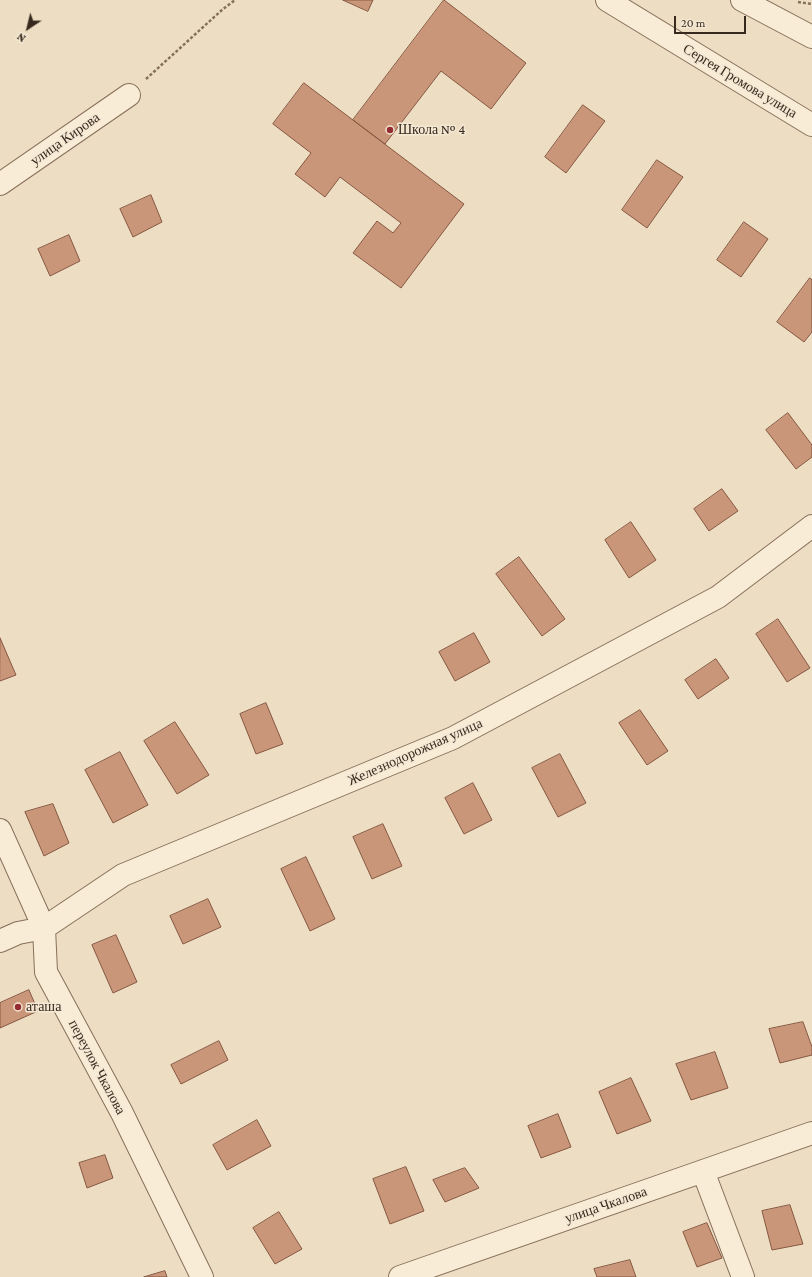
<!DOCTYPE html>
<meta charset="utf-8">
<style>
body{margin:0}
#map{position:relative;width:812px;height:1277px;overflow:hidden;background:#eddec3;font-family:"Crimson Pro",serif}
canvas{display:block}
.north{position:absolute;left:8px;top:8px;width:40px;height:40px;-webkit-text-stroke:3px #f4e8d3;paint-order:stroke;rotate:215deg;font-size:11px;font-weight:700;line-height:16px;text-align:center;color:#37291e}
.north::after{content:'';display:block;margin:auto;width:14px;height:18px;background:#37291e;clip-path:polygon(50% 0,100% 100%,50% 72%,0 100%)}
.scale{position:absolute;left:674px;top:16px;width:72px;height:18px;box-sizing:border-box;border:2px solid #37291e;border-top:0;padding-left:5px;font-size:12px;line-height:14px;white-space:nowrap;color:#37291e;-webkit-text-stroke:3px #f4e8d3;paint-order:stroke}
</style>
<div id="map">
<canvas width="812" height="1277"></canvas>
<div class="north">N</div>
<div class="scale">20 m</div>
</div>
<script>
const ctx = document.querySelector('canvas').getContext('2d');
ctx.lineJoin = 'round';
function fill(path, color) { ctx.fillStyle = color; ctx.fill(path, 'evenodd'); }
function strokePath(path, color, width, dash) { ctx.strokeStyle = color; ctx.lineWidth = width; ctx.lineCap = dash ? 'butt' : 'round'; ctx.setLineDash(dash || []); ctx.stroke(path); }
function label(font, color, halo, rows, align = 'center') {
  ctx.font = font + ' "Crimson Pro",serif'; ctx.lineWidth = 3; ctx.setLineDash([]); ctx.textBaseline = 'middle'; ctx.strokeStyle = halo; ctx.fillStyle = color; for (const [text, x, y, turn = 0] of rows) {
    ctx.save(); ctx.translate(x, y); ctx.rotate((+turn || 0) * Math.PI / 180); ctx.textAlign = isNaN(turn) ? turn : align; if (halo) ctx.strokeText(text, 0, 0); ctx.fillText(text, 0, 0); ctx.restore();
  }
}
const building = new Path2D(`
 M343,0h30l-5,11z
 M444,0l82,63 -35,46 -50,-38 -56,73 -32,-24z
 M304,83l160,121 -63,84 -48,-35 24,-32 16,12 8,-10 -61,-46 -15,20 -30,-23 16,-21 -38,-29z
 M583,105l22,16 -39,52 -21,-16z
 M657,160l26,17 -36,51 -25,-18z
 M151,195l11,27 -29,15 -13,-28z
 M744,222l24,17 -27,38 -24,-17z
 M69,235l11,26 -30,15 -12,-27z
 M810,278l2,2v52l-8,10 -27,-20z
 M788,413l24,32v12l-16,12 -30,-39z
 M722,489l16,22 -29,20 -15,-22z
 M631,522l25,38 -27,18 -24,-38z
 M519,557l46,62 -23,17 -46,-62z
 M778,619l32,49 -23,14 -31,-48z
 M474,633l16,29 -35,19 -16,-29z
 M0,638l16,37 -16,6z
 M716,659l13,19 -31,21 -13,-19z
 M266,703l17,41 -27,10 -16,-40z
 M640,710l28,41 -21,14 -28,-42z
 M175,722l34,53 -32,19 -33,-53z
 M120,752l28,53 -35,18 -28,-53z
 M560,754l26,49 -28,14 -26,-49z
 M473,783l19,37 -28,14 -19,-36z
 M53,804l16,39 -25,13 -19,-44z
 M383,824l19,42 -30,13 -19,-42z
 M306,857l29,62 -25,12 -29,-62z
 M208,899l13,28 -38,17 -13,-28z
 M116,935l21,47 -24,11 -21,-48z
 M29,990l9,21 -38,17v-25z
 M803,1022l9,25v8l-32,8 -11,-34z
 M219,1041l9,19 -47,24 -10,-19z
 M715,1052l13,36 -37,12 -15,-36z
 M631,1078l20,43 -34,13 -18,-42z
 M558,1114l13,33 -30,11 -13,-32z
 M257,1120l14,26 -44,24 -14,-25z
 M105,1155l8,23 -26,10 -8,-25z
 M406,1167l18,44 -34,13 -17,-45z
 M465,1168l14,20 -34,14 -12,-22z
 M790,1205l13,39 -31,6 -10,-39z
 M279,1212l23,37 -27,15 -22,-36z
 M707,1223l15,35 -25,9 -14,-35z
 M630,1260l6,17h-39l-3,-8z
 M165,1271l2,6h-23z`);
fill(building, '#ca967a');
strokePath(building, '#855741', 1);
const minor = new Path2D(`
 M742,0l70,37
 M0,184l129,-89
 M0,830l44,98 -26,5 -18,8
 M703,1171l40,106
 M400,1277l412,-144`);
const tertiary = new Path2D(`
 M607,0l205,125
 M202,1277l-80,-164 -76,-141 -2,-44 79,-53 330,-137 265,-141 94,-71`);
strokePath(minor, '#876f5b', 24);
strokePath(tertiary, '#876f5b', 24);
strokePath(new Path2D(`
 M798,2l14,2
 M146,79l77,-70 12,-9`), '#876f5b', 2.5, [3, 2]);
strokePath(minor, '#f8ecd6', 22);
strokePath(tertiary, '#f8ecd6', 22);
for (const [x, y, r, color] of [
 [390,130,4,"#942c34"],
 [18,1007,4,"#942c34"]
]) { const dot = new Path2D(); dot.arc(x, y, r, 0, 2 * Math.PI); ctx.fillStyle = color; ctx.fill(dot); strokePath(dot, '#f4e8d3', 1.5); }
label('14px', '#37291e', '#f4e8d3', [
 ["Сергея Громова улица",740,81,31],
 ["улица Кирова",65,139,-35],
 ["Железнодорожная улица",415,752,-24],
 ["переулок Чкалова",97,1067,62],
 ["улица Чкалова",606,1205,-19]
]);
label('14px', '#37291e', '#f4e8d3', [
 ["Школа № 4",398,130],
 ["аташа",26,1007]
], 'left');
</script>
